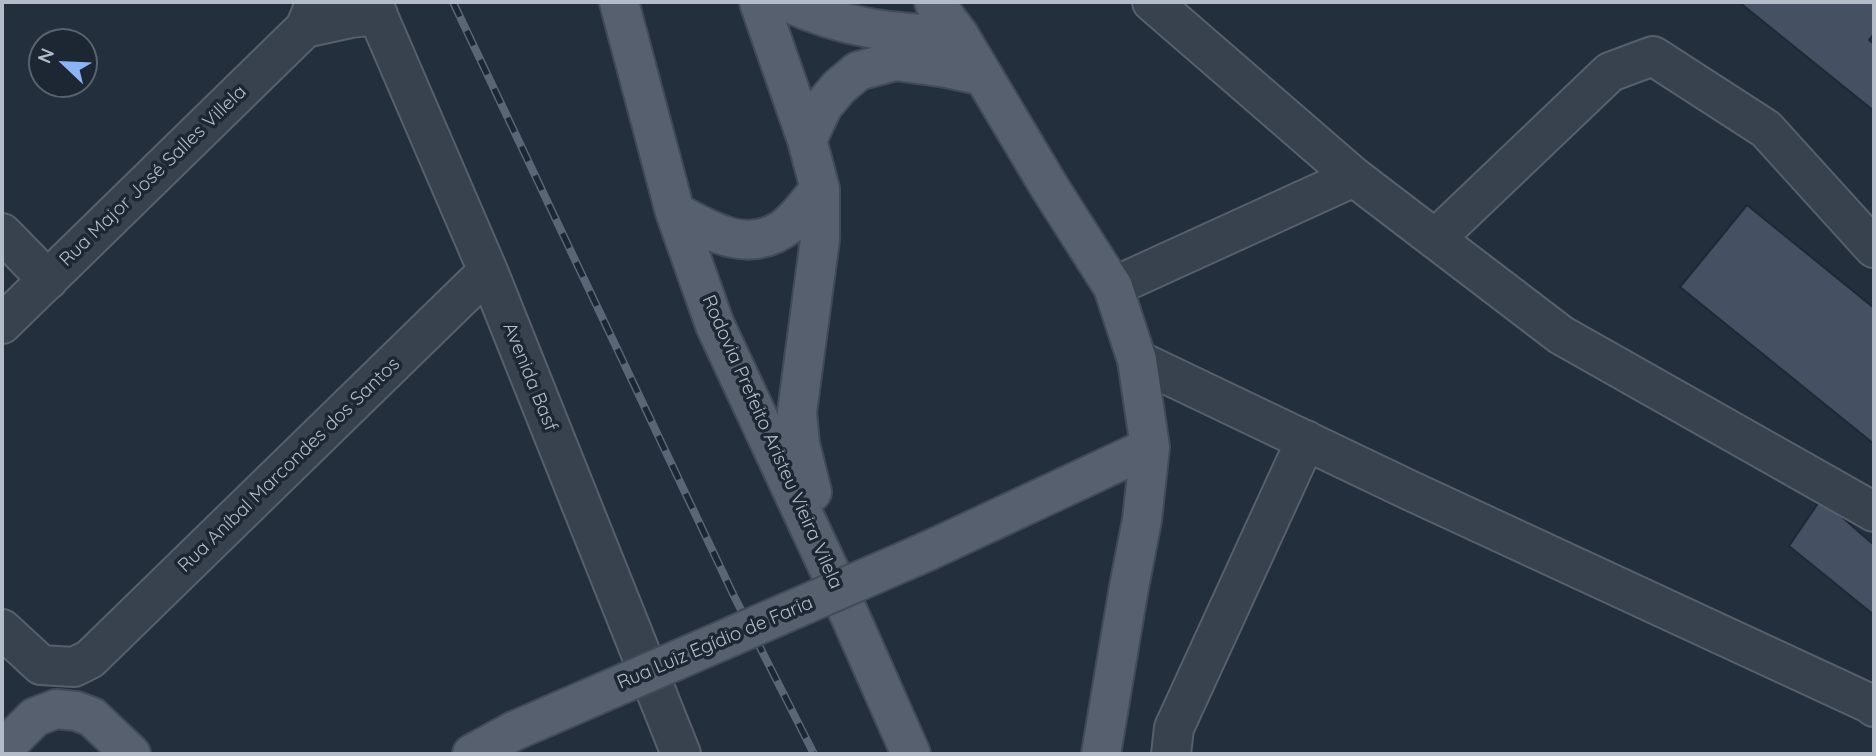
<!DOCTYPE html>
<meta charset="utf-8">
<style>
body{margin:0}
#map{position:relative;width:1876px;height:756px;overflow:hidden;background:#242f3e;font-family:Quicksand,sans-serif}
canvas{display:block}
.frame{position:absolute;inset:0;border:4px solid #b4bcc9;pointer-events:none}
.north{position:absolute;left:28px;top:28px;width:70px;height:70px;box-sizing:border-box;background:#1d2633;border:2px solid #59626f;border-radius:50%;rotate:293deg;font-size:19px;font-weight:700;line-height:28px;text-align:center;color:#b4bcc9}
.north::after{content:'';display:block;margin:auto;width:24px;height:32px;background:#8ab4f8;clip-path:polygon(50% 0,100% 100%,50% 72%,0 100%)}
</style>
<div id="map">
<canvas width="1876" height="756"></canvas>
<div class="frame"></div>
<div class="north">N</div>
</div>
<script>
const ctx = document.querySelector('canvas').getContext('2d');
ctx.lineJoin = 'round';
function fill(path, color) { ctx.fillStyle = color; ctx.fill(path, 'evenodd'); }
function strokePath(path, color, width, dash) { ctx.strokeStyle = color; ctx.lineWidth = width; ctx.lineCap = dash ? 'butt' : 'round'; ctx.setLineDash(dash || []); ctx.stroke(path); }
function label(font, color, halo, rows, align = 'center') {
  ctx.font = font + ' Quicksand,sans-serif'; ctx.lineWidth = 7; ctx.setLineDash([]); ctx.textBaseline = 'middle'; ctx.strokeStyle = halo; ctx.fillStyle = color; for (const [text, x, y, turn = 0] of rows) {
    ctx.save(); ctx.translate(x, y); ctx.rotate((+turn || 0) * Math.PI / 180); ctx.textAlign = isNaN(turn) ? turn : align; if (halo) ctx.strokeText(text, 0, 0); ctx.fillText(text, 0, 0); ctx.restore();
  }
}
const building = new Path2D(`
 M1739,2h135v32l-5,6 5,4v67z
 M1747,205l127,103v136l-194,-157z
 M1821,499l53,46v70l-85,-69z`);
fill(building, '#455162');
strokePath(building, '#1f2835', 2);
const minor = new Path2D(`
 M372,2l116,269 193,483
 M1152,2l202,175 207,158 313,177
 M305,28l46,-10 27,-3
 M2,233l46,47
 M1435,239l175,-167 43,-16 113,73 108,119
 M1113,287l241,-110
 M2,324l303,-296 11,-26
 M1137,360l272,130 462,214 3,3
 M2,629l39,36
 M41,665l33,2 16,-8 398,-388
 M1171,754l3,-26 132,-288`);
const major = new Path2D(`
 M619,2l56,210 40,113 120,257 76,172
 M759,2l48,138 13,49v50l-23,173 3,32 12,48
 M787,2c57,27 109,32 172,33
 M934,2l25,33 91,153 63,99 24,73 13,87 -8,73 -13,67 -28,167
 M807,140l16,-34 16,-19 19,-16 38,-10 50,7 37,8
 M675,212c34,18 70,42 108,17 14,-9 26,-28 37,-40
 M928,551l222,-104
 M2,750l33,-33 21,-8 20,2 16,6 39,37
 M472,754l42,-23`);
strokePath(minor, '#565f6c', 42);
strokePath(major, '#414a57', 42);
strokePath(minor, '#38414e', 38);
strokePath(major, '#56606e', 38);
const rail = new Path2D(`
 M453,2l281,594 80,158`);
strokePath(rail, '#5a6575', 8);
strokePath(rail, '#1d2633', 5, [16]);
const majorBridge = new Path2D(`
 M514,731l414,-180`);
strokePath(majorBridge, '#414a57', 42, []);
strokePath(majorBridge, '#56606e', 38);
label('19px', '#b4bcc9', '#1d2633', [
 ["Rua Major José Salles Villela",153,176,-44],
 ["Avenida Basf",530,377,68],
 ["Rodovia Prefeito Aristeu Vieira Vilela",772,442,66],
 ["Rua Aníbal Marcondes dos Santos",289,465,-44],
 ["Rua Luiz Egídio de Faria",715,643,-23]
]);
</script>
